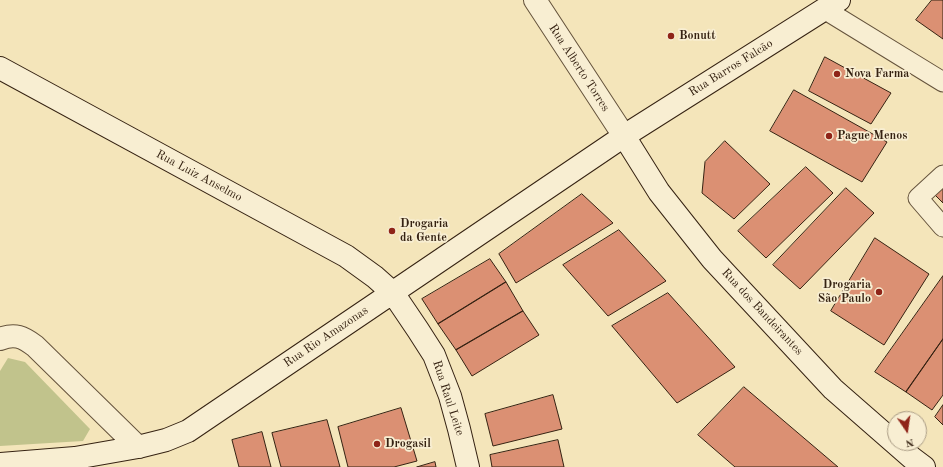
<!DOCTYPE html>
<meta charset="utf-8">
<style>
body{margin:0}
#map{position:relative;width:943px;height:467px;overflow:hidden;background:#f4e5ba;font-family:"Old Standard TT",serif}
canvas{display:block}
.north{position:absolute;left:887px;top:411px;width:40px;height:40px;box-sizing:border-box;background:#f8eed2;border:1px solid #aa9c85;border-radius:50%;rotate:167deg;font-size:11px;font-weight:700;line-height:16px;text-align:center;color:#352212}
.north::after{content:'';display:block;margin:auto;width:14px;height:18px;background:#8f2418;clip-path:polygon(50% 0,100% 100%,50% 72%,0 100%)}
</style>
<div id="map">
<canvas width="943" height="467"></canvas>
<div class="north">N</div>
</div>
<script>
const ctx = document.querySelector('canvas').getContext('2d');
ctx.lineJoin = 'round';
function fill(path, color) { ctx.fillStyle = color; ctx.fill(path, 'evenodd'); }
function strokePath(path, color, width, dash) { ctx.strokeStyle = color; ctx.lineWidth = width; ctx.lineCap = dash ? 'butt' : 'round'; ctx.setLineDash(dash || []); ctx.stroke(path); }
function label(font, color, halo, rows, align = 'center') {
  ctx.font = font + ' "Old Standard TT",serif'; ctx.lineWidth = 3.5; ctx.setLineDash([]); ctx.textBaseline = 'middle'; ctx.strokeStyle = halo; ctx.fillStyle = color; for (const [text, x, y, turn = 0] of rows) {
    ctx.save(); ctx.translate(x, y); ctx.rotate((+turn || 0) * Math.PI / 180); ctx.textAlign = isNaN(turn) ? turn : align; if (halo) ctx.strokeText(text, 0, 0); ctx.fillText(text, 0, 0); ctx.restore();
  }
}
fill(new Path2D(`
 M8,358l17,4 65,67 -7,12 -83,5v-75z`), '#c1c38c');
const building = new Path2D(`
 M932,0h11v39l-27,-19z
 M825,57l66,36 -20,31 -62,-33z
 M794,90l93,52 -25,40 -92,-51z
 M725,141l45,43 -36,35 -32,-26 3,-31z
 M806,167l27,26 -67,65 -28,-27z
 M846,188l28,25 -74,76 -27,-24z
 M943,188v15l-8,-8z
 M582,194l31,29 -97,60 -17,-29z
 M619,230l47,51 -58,35 -45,-51z
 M875,238l54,36 -45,71 -53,-34z
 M490,259l16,23 -68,42 -16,-25z
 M943,276v63l-37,53 -31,-20z
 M506,282l17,29 -67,39 -18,-26z
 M668,293l67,74 -58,36 -65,-77z
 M523,311l16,24 -67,41 -16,-26z
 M943,339v56l-11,15 -26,-18z
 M744,387l94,80h-103l-37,-32z
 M553,395l9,34 -69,17 -8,-32z
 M943,405v20l-8,-8z
 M401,408l16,53 -23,6h-46l-10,-40z
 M327,420l13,47h-59l-9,-34z
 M262,432l9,35h-32l-7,-27z
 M558,440l6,27h-72l-2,-12z
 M435,462l1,5h-19z`);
fill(building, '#db9073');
strokePath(building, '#352212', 1);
const lane = new Path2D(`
 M824,9l119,73
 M943,175l-25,23 25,29`);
const street = new Path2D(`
 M535,0l89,136
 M0,339c15,-6 23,-2 35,7l103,101`);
const secondary = new Path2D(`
 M0,68l346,188 29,21 18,16 25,37 16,25 16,41 9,33 9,38
 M624,136l35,56 53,67 121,130 79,69 12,9
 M0,464l75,-6 63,-11 28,-7 22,-9 436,-295 215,-136`);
strokePath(lane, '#65533c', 21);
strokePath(street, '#65533c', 24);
strokePath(secondary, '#352212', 24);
strokePath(lane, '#f8eed2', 19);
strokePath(street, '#f8eed2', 22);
strokePath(secondary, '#f8eed2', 22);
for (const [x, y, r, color] of [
 [671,36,4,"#8f2418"],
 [837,74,4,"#8f2418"],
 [829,136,4,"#8f2418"],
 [392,231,4,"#8f2418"],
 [879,292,4,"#8f2418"],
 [377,444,4,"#8f2418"]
]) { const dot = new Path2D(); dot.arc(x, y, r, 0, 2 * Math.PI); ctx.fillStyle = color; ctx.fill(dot); strokePath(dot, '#f8eed2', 1.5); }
label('bold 12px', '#352212', '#f8eed2', [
 ["Bonutt",679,36],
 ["Nova Farma",845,74],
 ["Pague Menos",837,136],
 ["Drogaria",400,224],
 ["da Gente",400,238],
 ["Drogaria",871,285,"right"],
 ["São Paulo",871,299,"right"],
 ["Drogasil",385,444]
], 'left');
label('12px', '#352212', '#f8eed2', [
 ["Rua Alberto Torres",579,68,57],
 ["Rua Barros Falcão",731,68,-32],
 ["Rua Luiz Anselmo",199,176,28],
 ["Rua dos Bandeirantes",762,312,47],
 ["Rua Rio Amazonas",326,337,-34],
 ["Rua Raul Leite",448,398,72]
]);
</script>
